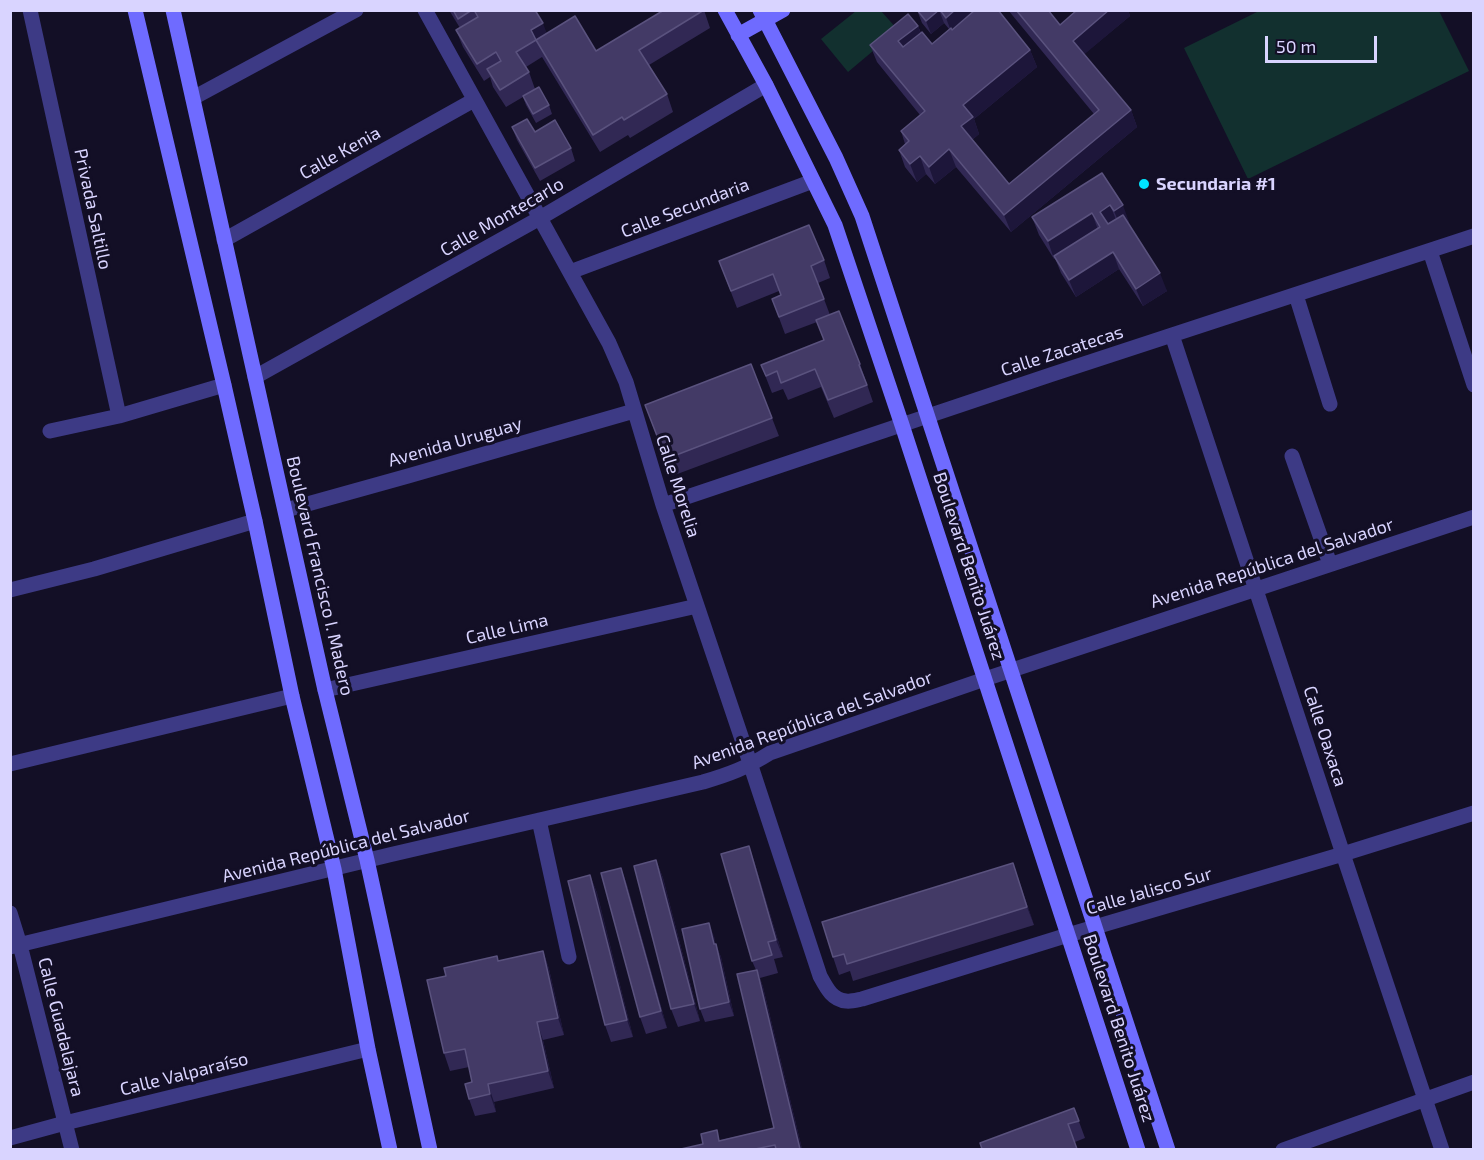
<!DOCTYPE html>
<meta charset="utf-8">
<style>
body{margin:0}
#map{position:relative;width:1484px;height:1160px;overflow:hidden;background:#130f26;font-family:"Exo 2",sans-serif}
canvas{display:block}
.frame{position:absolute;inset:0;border:12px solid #d9d4ff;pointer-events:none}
.scale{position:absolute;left:1265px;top:36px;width:112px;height:27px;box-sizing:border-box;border:3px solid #d9d4ff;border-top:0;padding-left:8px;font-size:18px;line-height:21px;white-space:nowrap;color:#d9d4ff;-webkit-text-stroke:4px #130f26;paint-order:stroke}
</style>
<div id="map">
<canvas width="1484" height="1160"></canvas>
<div class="frame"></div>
<div class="scale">50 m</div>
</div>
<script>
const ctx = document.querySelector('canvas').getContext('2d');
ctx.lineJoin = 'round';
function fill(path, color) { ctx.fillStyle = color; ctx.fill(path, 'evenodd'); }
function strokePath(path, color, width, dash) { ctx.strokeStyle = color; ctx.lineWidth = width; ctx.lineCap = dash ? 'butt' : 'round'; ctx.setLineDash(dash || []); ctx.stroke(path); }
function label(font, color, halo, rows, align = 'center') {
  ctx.font = font + ' "Exo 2",sans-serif'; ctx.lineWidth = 6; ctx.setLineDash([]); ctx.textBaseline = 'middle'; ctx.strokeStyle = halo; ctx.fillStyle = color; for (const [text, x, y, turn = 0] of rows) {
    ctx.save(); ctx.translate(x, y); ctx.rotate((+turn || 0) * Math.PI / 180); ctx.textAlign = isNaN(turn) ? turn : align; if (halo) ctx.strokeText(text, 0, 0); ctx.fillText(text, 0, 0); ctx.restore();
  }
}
fill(new Path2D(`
 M1261,10l178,1 30,60 -221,108 -64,-131z
 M856,11h25l17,19 -50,42 -27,-33z`), '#12302f');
strokePath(new Path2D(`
 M30,10l89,406
 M425,10l184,333 17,39 37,123 85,252 72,219c6,11 12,24 26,25 4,1 11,-1 16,-2l206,-64 275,-81 131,-41
 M193,98l163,-88
 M224,240l250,-140
 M1430,251l44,134
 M570,272l243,-91
 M1296,295l34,109
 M1172,335l171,519 99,296
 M255,377l285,-159 226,-133
 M50,431l69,-15 105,-31
 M1292,456l38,108
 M663,505l387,-130 424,-139
 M286,510l122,-34 226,-65
 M10,590l84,-21 161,-48
 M325,690l372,-84
 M10,764l282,-68
 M539,820l30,137
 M10,913l10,32 52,205
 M10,947l379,-92 314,-73c27,-8 43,-14 67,-29l215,-74 489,-162
 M10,1138l55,-15 303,-74
 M1283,1150l191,-68`), '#3d3a85', 15);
strokePath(new Path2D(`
 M135,10l89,375 31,136 37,175 42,173 34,180 22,101
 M173,10l152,680 42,170 63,290
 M725,10l41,75 69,140 67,200 236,725
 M760,10l76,148 26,58 306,934
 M738,35l45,-25`), '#6f6bff', 15);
fill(new Path2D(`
 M449,10h86l12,24 49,17 108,-41 6,18 -61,37 18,29 6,18 -43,26 -2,-3 -28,17 -58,-95 -16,10 3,5 6,17 14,16 3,9 -16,9 -10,-18 -3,-8 -17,10 -13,-20 -3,-10 -6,4 -21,-34 -7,-17 4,-2z
 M917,10h81l32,40 7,17 -63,52 5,15 -7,6 37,44 85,-70 -86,-104h40l12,15 17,-15h51l2,6 -46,38 47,56 6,17 -126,105 -55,-65 -21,17 -9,-10 -9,8 -12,-15 -6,-17 6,-6 -4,-13 19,-16 -43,-53 -7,-17 48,-19 3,7 11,11 17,-15 -5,-6 -13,11 -9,-11z
 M512,127l59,21 4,13 -35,20 -23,-41z
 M1102,173l27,49 -1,1 39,68 -24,15 -24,-37 -43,28 -15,-24 -6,-15 -1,1 -15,-24 -7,-18z
 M824,260l6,18 -12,5 12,32 30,49 13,38 -39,16 -13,-31 -33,13 -5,-11 -11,4 -11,-28 63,-25 -7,-18 -32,12 -13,-35 9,-4 -2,-4 -42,17 -18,-47z
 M751,364l28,72 -107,40 -27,-71z
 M749,846l6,18 28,93 -9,2 4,14 -18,5 3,9 39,162h-121l93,-21 -18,-158 -4,-9z
 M656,860l7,18 37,143 -22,6 -7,-18z
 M1013,863l21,62 -181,56 -3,-10 -11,4 -6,-18z
 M621,868l6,17 40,143 -21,6 -6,-17z
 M590,875l7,18 36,144 -22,5 -6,-17z
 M714,936l1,8 6,13 13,59 -29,6 -5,-13z
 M543,951l6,18 15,66 -21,5 11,48 -60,14 2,10 -21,4 -6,-17 3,-17 -3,-15 -19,4 -6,-18 2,-77 53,-15z
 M1074,1108l11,30 -10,4 -93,7z`), '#312854');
fill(new Path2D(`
 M939,10l5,13 -13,11 -5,-13z
 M955,10h21l-25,21 -5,-13z
 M1109,10h19l2,6 -50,42 -7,-17z
 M543,23l6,17 -11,3 -7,-13z
 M918,26l6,17 -19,16 -7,-18z
 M1030,50l7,17 -63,52 5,15 -12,10 -6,-18 2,-21z
 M1131,110l6,17 -126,105 -7,-17z
 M949,149l7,18 -21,17 -6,-17z
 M920,156l6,18 -9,8 -7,-18z
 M1110,205l7,17 -11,7 -6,-17z
 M1123,205l6,17 -8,6 -7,-17z
 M1092,213l6,17 -44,29 -6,-18z
 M1113,252l6,17 -43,28 -7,-17z
 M1160,273l7,18 -24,15 -7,-17z
 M749,846l6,18 28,93 -7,-17z
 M656,860l7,18 37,143 -6,-17z
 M1013,863l6,17 15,45 -7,-18z
 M621,868l6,17 40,143 -6,-17z
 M590,875l7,18 36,144 -6,-17z
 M709,923l5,13 4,21 -4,-13z
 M716,944l5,13 13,59 -5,-14z
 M543,951l6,18 15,66 -6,-17z
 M757,970l6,17 39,162h-2z
 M537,1022l6,18 11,48 -6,-17z
 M488,1084l6,18 2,10 -6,-18z`), '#1d163a');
const building = new Path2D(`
 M453,10h19l-14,9z
 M474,10h61l8,13 -12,7 5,10 -20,12 13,20 -29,18 -13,-21 14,-8 -5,-9 -19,12 -21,-34 22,-13z
 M664,10h40l-65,40 28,44 -43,26 -2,-3 -29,18 -57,-95 39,-24 21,35z
 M917,10h22l-13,11z
 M940,10h15l-9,8z
 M975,10h23l32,40 -67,55 10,12 -12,9 48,58 90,-74 -83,-100h32l12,15 17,-15h32l-36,31 58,69 -127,105 -55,-66 -20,18 -9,-11 -10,8 -11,-14 10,-9 -8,-10 24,-20 -55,-66 38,-31 10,12 -20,15 5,6 19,-15 10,12 19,-16 1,2z
 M539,87l10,18 -16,9 -10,-18z
 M527,119l8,13 20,-12 16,28 -36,20 -23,-41z
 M1102,173l21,32 -9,6 -4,-6 -10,7 8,12 15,-9 37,58 -24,16 -23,-37 -44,28 -15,-24 46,-29 -8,-14 -44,28 -16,-24z
 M809,225l15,35 -13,6 13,33 -45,18 -7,-18 9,-4 -8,-21 -42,17 -12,-30z
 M839,311l21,53 -1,1 8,20 -39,15 -13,-31 -34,14 -4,-12 -11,5 -5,-11 63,-25 -8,-20z
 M751,364l21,54 -106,41 -21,-54z
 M749,846l27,94 -8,2 4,13 -20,6 -31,-107z
 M656,860l38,144 -23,5 -37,-143z
 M1013,863l14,44 -180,57 -3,-10 -11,3 -11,-35z
 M621,868l40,143 -21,6 -39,-144z
 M590,875l37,145 -22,5 -37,-144z
 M709,923l5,21h2l13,58 -29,7 -18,-80z
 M543,951l15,67 -21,4 11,49 -60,13 2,10 -21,5 -4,-15 7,-2 -7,-33 -21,4 -17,-73 19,-4 -2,-8 53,-12 1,5z
 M757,970l43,179h-24l-1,-4 -20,4h-74l22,-5 -2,-10 16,-4 2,11 55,-13 -37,-154z
 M1074,1108l5,13 -11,3 9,25h-95l-2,-6z`);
fill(building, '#433a66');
strokePath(building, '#5a527e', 1.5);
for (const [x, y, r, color] of [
 [1144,184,6,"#00e5ff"]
]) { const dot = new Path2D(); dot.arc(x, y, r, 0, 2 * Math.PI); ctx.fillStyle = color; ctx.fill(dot); strokePath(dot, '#130f26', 2); }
label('18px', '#d9d4ff', '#130f26', [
 ["Calle Kenia",340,153,-29],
 ["Calle Secundaria",685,208,-21],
 ["Privada Saltillo",93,209,78],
 ["Calle Montecarlo",502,217,-30],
 ["Calle Zacatecas",1062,351,-18],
 ["Avenida Uruguay",455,442,-16],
 ["Calle Morelia",678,486,72],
 ["Avenida República del Salvador",1272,563,-18],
 ["Boulevard Benito Juárez",969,566,72],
 ["Boulevard Francisco I. Madero",320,576,77],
 ["Calle Lima",507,629,-13],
 ["Avenida República del Salvador",812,720,-20],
 ["Calle Oaxaca",1325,736,72],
 ["Avenida República del Salvador",346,846,-14],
 ["Calle Jalisco Sur",1149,891,-16],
 ["Calle Guadalajara",61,1027,76],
 ["Boulevard Benito Juárez",1119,1028,72],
 ["Calle Valparaíso",184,1074,-14]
]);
label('bold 18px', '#d9d4ff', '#130f26', [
 ["Secundaria #1",1156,184]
], 'left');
</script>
